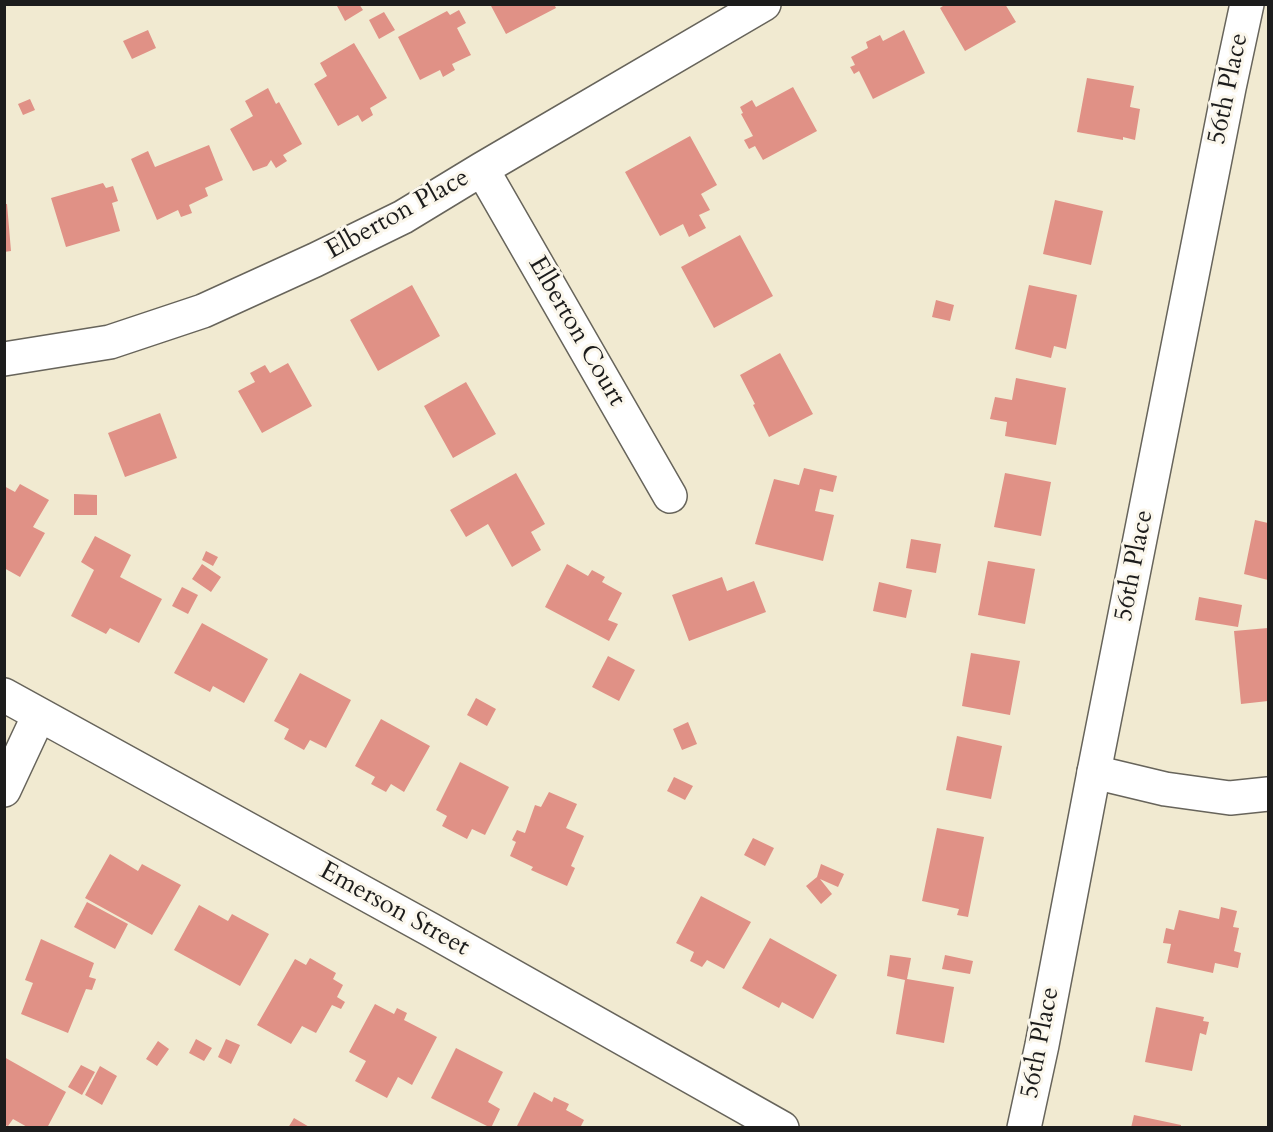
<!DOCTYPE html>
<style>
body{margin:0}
#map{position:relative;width:1273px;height:1132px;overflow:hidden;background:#f1ead1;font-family:Cardo,serif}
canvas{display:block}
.frame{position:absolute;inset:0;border:6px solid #1c1c1c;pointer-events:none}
</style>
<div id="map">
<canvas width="1273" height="1132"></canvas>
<div class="frame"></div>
</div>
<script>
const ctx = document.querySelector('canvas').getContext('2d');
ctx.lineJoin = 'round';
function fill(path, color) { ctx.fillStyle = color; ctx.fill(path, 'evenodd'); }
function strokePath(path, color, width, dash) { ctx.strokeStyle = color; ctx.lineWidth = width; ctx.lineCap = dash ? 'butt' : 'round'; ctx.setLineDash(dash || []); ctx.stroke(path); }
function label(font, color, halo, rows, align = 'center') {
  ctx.font = font + ' Cardo,serif'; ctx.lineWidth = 6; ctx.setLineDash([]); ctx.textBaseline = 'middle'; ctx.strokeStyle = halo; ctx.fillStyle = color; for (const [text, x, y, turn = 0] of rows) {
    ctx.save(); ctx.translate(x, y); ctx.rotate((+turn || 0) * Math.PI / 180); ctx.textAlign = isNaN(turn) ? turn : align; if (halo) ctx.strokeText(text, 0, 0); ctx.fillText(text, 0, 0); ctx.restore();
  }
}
fill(new Path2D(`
 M336,4h23l4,6 -18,11z
 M490,4h64l2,4 -50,26z
 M946,4h59l11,18 -51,29 -25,-43z
 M459,10l7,13 -9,5 14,27 -19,9 3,6 -12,7 -3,-7 -20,10 -22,-43 49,-26 3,4z
 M384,12l11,18 -16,9 -10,-19z
 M148,30l8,18 -24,11 -9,-18z
 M904,30l21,43 -52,26 -14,-28 -5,3 -4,-7 5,-2 -4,-8 17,-9 -2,-6 14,-7 3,6z
 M354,43l33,55 -17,10 3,7 -11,7 -4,-7 -20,11 -24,-42 13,-8 -7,-13z
 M1087,78l47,8 -4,21 10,2 -5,31 -12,-3v3l-46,-8z
 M793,87l24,44 -54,29 -8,-14 -6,3 -5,-9 9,-4 -12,-22 2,-1 -3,-6 12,-7 4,7z
 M268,88l8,16 3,-2 23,42 -19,11 4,6 -11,7 -5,-8 -4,6 -14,5 -23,-42 23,-13 -8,-15z
 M30,99l5,11 -12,5 -5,-11z
 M690,136l27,49 -16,9 9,16 -11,5 7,13 -17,9 -6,-13 -23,12 -35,-64z
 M209,145l14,35 -18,8 3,8 -19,9 3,8 -11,4 -3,-7 -21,10 -26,-61 17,-8 7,16z
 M103,183l3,5 7,-2 5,15 -6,2 8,28 -54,16 -15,-49z
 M1055,200l48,11 -12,54 -48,-11z
 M4,204h3l4,47 -7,1z
 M740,235l33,61 -59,32 -33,-61z
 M412,285l28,51 -62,35 -28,-51z
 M1029,285l48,10 -11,54 -12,-3 -3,12 -36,-9z
 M936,300l18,5 -4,16 -18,-4z
 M780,353l33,61 -44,23 -16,-32 2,-1 -15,-29z
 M288,363l24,43 -50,27 -24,-42 17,-9 -5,-9 15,-8 5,8z
 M1016,378l50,10 -10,57 -51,-9 2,-14 -17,-3 5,-22 17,3z
 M466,382l30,52 -43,24 -29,-52z
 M160,413l17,45 -52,19 -17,-44z
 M804,468l33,8 -4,16 -13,-3 -5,22 19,4 -11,46 -68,-17 19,-65 25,6z
 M516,473l29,51 -14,8 10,18 -29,17 -24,-43 -22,13 -16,-27z
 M1005,473l46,9 -10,54 -47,-9z
 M20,484l29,16 -16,27 12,6 -25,44 -16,-9v-82l11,6z
 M74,494l23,1v20h-23z
 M1255,520l13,3v57l-24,-6z
 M95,536l36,19 -11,22 42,22 -23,44 -29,-15 -4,6 -35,-18 23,-46 -13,-8z
 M911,539l30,5 -5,29 -30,-5z
 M206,551l12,6 -5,9 -11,-6z
 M988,561l47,8 -10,55 -47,-9z
 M202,564l19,13 -10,15 -19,-13z
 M567,564l21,12 4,-6 13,7 -3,5 20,11 -14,27 10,4 -9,17 -64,-34z
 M722,577l5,14 27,-10 12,31 -77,29 -17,-46z
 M879,582l33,8 -6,28 -33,-7z
 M182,587l16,8 -10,19 -16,-8z
 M1199,597l43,8 -4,22 -43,-7z
 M202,623l66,36 -24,44 -31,-17 -3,6 -36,-19z
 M1268,628v73l-27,3 -7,-73z
 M971,653l49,8 -10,54 -48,-9z
 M608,656l27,14 -16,31 -27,-14z
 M300,673l51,27 -25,48 -16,-8 -6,10 -20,-11 5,-10 -15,-8z
 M476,698l20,11 -9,17 -20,-11z
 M381,719l49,27 -26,46 -13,-8 -5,8 -15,-8 4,-7 -20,-11z
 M688,722l9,22 -15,6 -9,-21z
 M957,736l45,10 -11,53 -45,-9z
 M460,762l49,25 -24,48 -13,-6 -5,10 -25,-13 5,-10 -11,-6z
 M674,777l19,9 -8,14 -18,-9z
 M549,792l28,12 -11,24 18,8 -13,30 4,2 -8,18 -36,-16 2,-3 -23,-11 6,-14 -4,-2 5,-10 8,3 10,-28 6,2z
 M937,828l47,9 -16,80 -11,-2 2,-6 -37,-8z
 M753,838l21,10 -9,18 -21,-11z
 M110,854l28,17 4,-7 39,21 -29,50 -67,-37z
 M821,864l23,10 -6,13 -18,-8 12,15 -11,10 -15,-18 11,-9z
 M701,896l50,26 -27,47 -17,-9 -5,7 -12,-6 4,-9 -18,-9z
 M87,902l41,22 -13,25 -41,-22z
 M199,905l29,16 4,-7 37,20 -29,52 -66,-36z
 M1221,907l16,4 -4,16 6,1 -5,23 7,2 -3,15 -23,-5 -2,10 -46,-10 4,-19 -8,-1 3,-15 8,2 5,-20 40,9z
 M770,938l67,37 -24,44 -31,-17 -3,6 -37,-20z
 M41,939l53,24 -5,14 7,2 -4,11 -6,-1 -18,44 -47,-19 12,-31 -8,-3z
 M890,955l21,3 -4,21 47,8 -10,56 -48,-9 9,-54 -18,-4z
 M945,955l28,6 -3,13 -28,-5z
 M310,958l26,15 -3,6 10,6 -6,12 8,5 -4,7 -9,-4 -16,28 -14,-7 -11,18 -34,-19 38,-66 11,6z
 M375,1004l19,10 3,-6 10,5 -3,7 33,17 -25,48 -14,-8 -11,21 -32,-17 11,-20 -17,-9z
 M1156,1007l48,10 -1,4 6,1 -3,13 -6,-2 -8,38 -47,-9z
 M196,1039l16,9 -8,13 -15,-8z
 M226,1039l14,6 -9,19 -13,-7z
 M158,1041l11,8 -12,17 -11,-7z
 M456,1048l47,24 -15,30 12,7 -9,19 -60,-30z
 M4,1057l62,35 -19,36h-18l-16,-9 -5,7 -4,-1z
 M81,1065l14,7 -13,23 -14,-8z
 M100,1066l17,10 -15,29 -17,-10z
 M534,1092l18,10 2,-5 15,7 -3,6 18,10 -4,8h-64z
 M1134,1115l47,10v3h-50z
 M294,1118l17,10h-23z`), '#e09186');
const minor = new Path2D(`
 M482,169l188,327
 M4,359l106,-17 93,-31 112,-51 88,-43 79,-48 282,-165
 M1094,772l71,17 65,9 38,-4
 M4,790l35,-75`);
const tertiary = new Path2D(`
 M4,695l427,235 351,198
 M1024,1128l18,-83 52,-273 135,-684 18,-84`);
strokePath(minor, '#67645b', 36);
strokePath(tertiary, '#67645b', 36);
strokePath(minor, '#fff', 33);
strokePath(tertiary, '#fff', 33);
label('26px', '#1c1c1c', '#fbf7ec', [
 ["56th Place",1229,89,-78],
 ["Elberton Place",398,215,-29],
 ["Elberton Court",576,332,60],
 ["56th Place",1135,566,-79],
 ["Emerson Street",394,910,29],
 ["56th Place",1041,1043,-79]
]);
</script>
